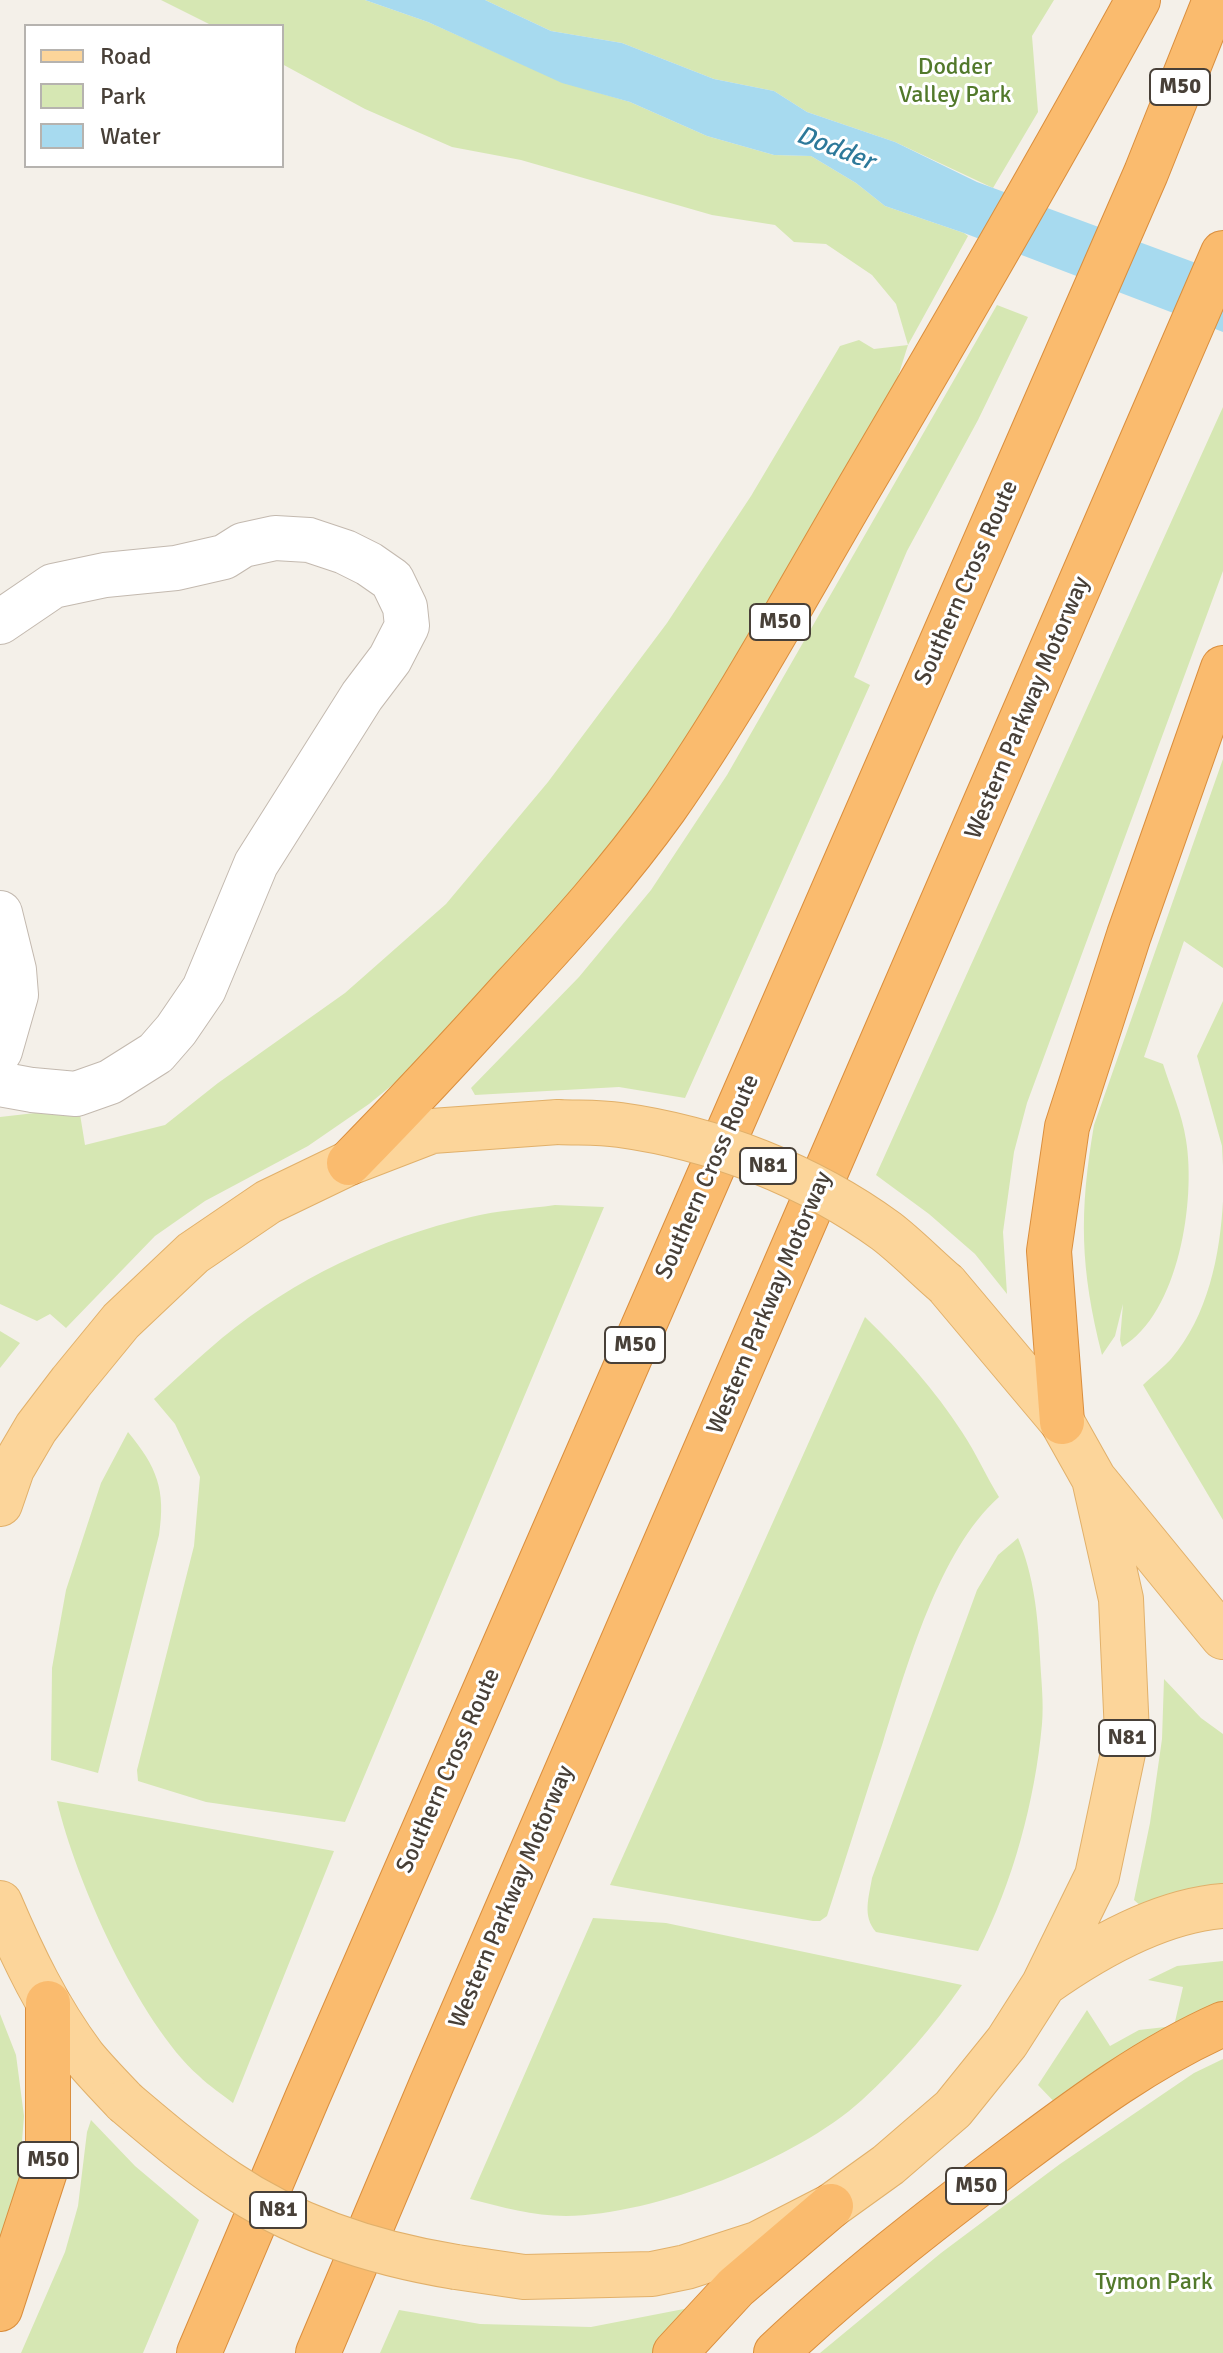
<!DOCTYPE html>
<style>
body{margin:0}
#map{position:relative;width:1223px;height:2353px;overflow:hidden;background:#f4f0e9;font-family:Signika,sans-serif}
canvas{display:block}
.legend{position:absolute;left:24px;top:24px;width:260px;height:144px;box-sizing:border-box;background:#fff;border:2px solid #b6b3af;margin:0;padding:10px 14px;list-style:none;font-size:24px;color:#484038}
.legend li{display:flex;align-items:center;gap:16px;height:40px}
.legend b{width:40px;border:2px solid #b6b3af}
</style>
<div id="map">
<canvas width="1223" height="2353"></canvas>
<ul class="legend">
<li><b style="height:10px;background:#fcd59a"></b>Road</li>
<li><b style="height:22px;background:#d6e7b3"></b>Park</li>
<li><b style="height:22px;background:#a7daef"></b>Water</li>
</ul>
</div>
<script>
const ctx = document.querySelector('canvas').getContext('2d');
ctx.lineJoin = 'round';
function fill(path, color) { ctx.fillStyle = color; ctx.fill(path, 'evenodd'); }
function strokePath(path, color, width, dash) { ctx.strokeStyle = color; ctx.lineWidth = width; ctx.lineCap = dash ? 'butt' : 'round'; ctx.setLineDash(dash || []); ctx.stroke(path); }
function label(font, color, halo, rows, align = 'center') {
  ctx.font = font + ' Signika,sans-serif'; ctx.lineWidth = 6; ctx.setLineDash([]); ctx.textBaseline = 'middle'; ctx.strokeStyle = halo; ctx.fillStyle = color; for (const [text, x, y, turn = 0] of rows) {
    ctx.save(); ctx.translate(x, y); ctx.rotate((+turn || 0) * Math.PI / 180); ctx.textAlign = isNaN(turn) ? turn : align; if (halo) ctx.strokeText(text, 0, 0); ctx.fillText(text, 0, 0); ctx.restore();
  }
}
fill(new Path2D(`
 M161,0h204l63,22 134,60 68,20 77,34 67,19 37,1 45,27 29,23 79,27 4,3 -60,109 -12,38 -257,442 -204,225 -66,54 -61,42 -103,55 -50,35 -89,92 -16,-14 -13,7 -37,-17v-187l79,-9 6,37 80,-20 53,-42 127,-90 101,-89 102,-122 119,-159 84,-127 89,-150 19,-6 15,9 34,-4 -12,-41 -24,-29 -46,-31 -32,-2 -19,-17 -63,-10 -191,-55 -69,-13 -87,-38 -83,-45v-38h-69z
 M485,0h569l-22,36 6,76 -45,76 -98,-46 -88,-30 -33,-21 -60,-12 -92,-36 -71,-12z
 M997,305l31,12 -50,103 -71,131 -53,126 16,8 -185,413 -66,-11 -144,8 -4,-7 108,-111 72,-87 76,-115z
 M1223,407v164l-196,532 -13,49 -11,80 4,62 -32,-40 -46,-40 -53,-39z
 M1223,759v209l-39,-27 -40,116 19,7c8,26 19,49 23,76 10,60 -7,173 -64,207l-2,-7 3,-36 -8,32 -13,19c-22,-87 -23,-142 -8,-230z
 M1223,1001v165l-1,-20 -25,-90z
 M1223,1201v319l-80,-135c9,-9 20,-17 28,-26 37,-43 49,-104 52,-158z
 M555,1205l49,2 -259,615 -139,-20 -68,-21 -1,-11 57,-224 6,-69 -25,-53 -21,-25c22,-20 44,-41 68,-61 72,-59 158,-100 249,-121 27,-7 57,-8 84,-12z
 M865,1317c36,35 70,73 97,115 14,21 24,44 37,65 -60,53 -92,169 -116,245 -19,58 -37,116 -56,174l-7,5h-7l-203,-36z
 M0,1331l20,12 -20,25z
 M128,1432c29,35 38,58 31,103l-61,238 -47,-13 1,-92 14,-78 35,-107z
 M1018,1538c16,38 20,78 22,119 1,22 4,45 2,67 -7,77 -29,158 -64,227l-102,-19c-14,-16 -7,-35 -4,-54l105,-288 21,-35z
 M1164,1679l37,39 22,16v154l-81,19 -8,-7 16,-77 12,-84z
 M57,1801l277,50 -101,252c-11,-9 -24,-17 -34,-27 -60,-53 -124,-197 -142,-275z
 M593,1918l73,5 296,62c-28,41 -63,81 -100,115 -66,60 -207,115 -296,116 -33,0 -64,-9 -96,-17z
 M1223,1961v51l-162,97 -23,-24 49,-75 23,36 29,-16 35,-4 9,-39 -35,-7 29,-14z
 M0,2014l16,41 8,61 -6,76 -18,53z
 M1223,2059v294h-403l121,-100 119,-89 134,-91z
 M91,2120l44,46 64,54 -56,133h-122l44,-101 13,-46 9,-74z
 M689,2308l-33,45h-276l19,-43 81,14 111,3z`), '#d6e7b3');
fill(new Path2D(`
 M365,0h120l66,31 71,12 92,36 60,12 33,21 88,30 82,40 246,91v59l-259,-99 -79,-27 -29,-23 -45,-27 -37,-1 -67,-19 -77,-34 -68,-19 -134,-61z`), '#a7daef');
const minor = new Path2D(`
 M0,622l53,-36 52,-11 71,-7 48,-11 19,-12 32,-7 34,2 36,12 24,12 23,16 13,27 2,19 -17,33 -28,37 -106,168 -52,125 -28,41 -20,23 -46,29 -34,12 -44,-4 -32,-6
 M0,913l14,57 2,25 -16,56`);
const major = new Path2D(`
 M946,1284l116,138 32,57 129,158
 M0,1504l12,-35 24,-41 35,-46 50,-61 72,-68 75,-51 81,-39 83,-32 126,-9
 M0,1903c23,54 48,106 83,153 13,16 28,31 42,46
 M1044,1984c51,-36 115,-73 179,-78
 M456,2267l68,10 128,-3 34,-7 71,-23 74,-38 57,-41 65,-56 54,-67 37,-58 53,-108 30,-142 -6,-135 -27,-120`);
const highway = new Path2D(`
 M349,1163c56,-57 111,-116 165,-176 53,-57 105,-115 151,-179 70,-100 129,-209 191,-315 96,-163 191,-327 282,-493
 M1062,1422l-13,-171 18,-124 62,-192 94,-267
 M0,2309l48,-147v-159
 M199,2353l109,-257 838,-1923 69,-173
 M318,2353l114,-270 791,-1830
 M675,2353l61,-66 95,-81
 M776,2353c74,-70 155,-133 236,-194 67,-50 134,-101 211,-135`);
strokePath(minor, '#c3b9af', 46);
strokePath(major, '#e1b06a', 46);
strokePath(highway, '#da8e3d', 46);
strokePath(minor, '#fff', 44);
strokePath(major, '#fcd59a', 44);
strokePath(highway, '#fabb6e', 44);
const majorBridge = new Path2D(`
 M558,1122c20,1 41,0 62,3 94,13 189,50 266,106 21,16 40,36 60,53
 M125,2102c33,28 66,56 102,80 68,46 149,72 229,85`);
strokePath(majorBridge, '#e1b06a', 46, []);
strokePath(majorBridge, '#fcd59a', 44);
for (const [x, y, w] of [
 [1180,87,60],
 [780,622,60],
 [768,1166,56],
 [635,1345,60],
 [1127,1738,56],
 [48,2160,60],
 [976,2186,60],
 [278,2210,56]
]) { const box = new Path2D(); box.roundRect(x - w / 2, y - 18, w, 36, 6); ctx.fillStyle = '#fff'; ctx.fill(box); strokePath(box, '#484038', 2); }
label('bold 22px', '#484038', null, [
 ["M50",1180,87],
 ["M50",780,622],
 ["N81",768,1166],
 ["M50",635,1345],
 ["N81",1127,1738],
 ["M50",48,2160],
 ["M50",976,2186],
 ["N81",278,2210]
]);
label('24px', '#52792b', '#fff', [
 ["Dodder",955,68],
 ["Valley Park",955,96],
 ["Tymon Park",1154,2283]
]);
label('24px', '#484038', '#fff', [
 ["Southern Cross Route",967,583,-66],
 ["Western Parkway Motorway",1028,708,-67],
 ["Southern Cross Route",708,1177,-66],
 ["Western Parkway Motorway",770,1303,-67],
 ["Southern Cross Route",449,1771,-66],
 ["Western Parkway Motorway",512,1897,-67]
]);
label('italic 26px', '#2d799a', '#fff', [
 ["Dodder",835,149,21]
]);
</script>
